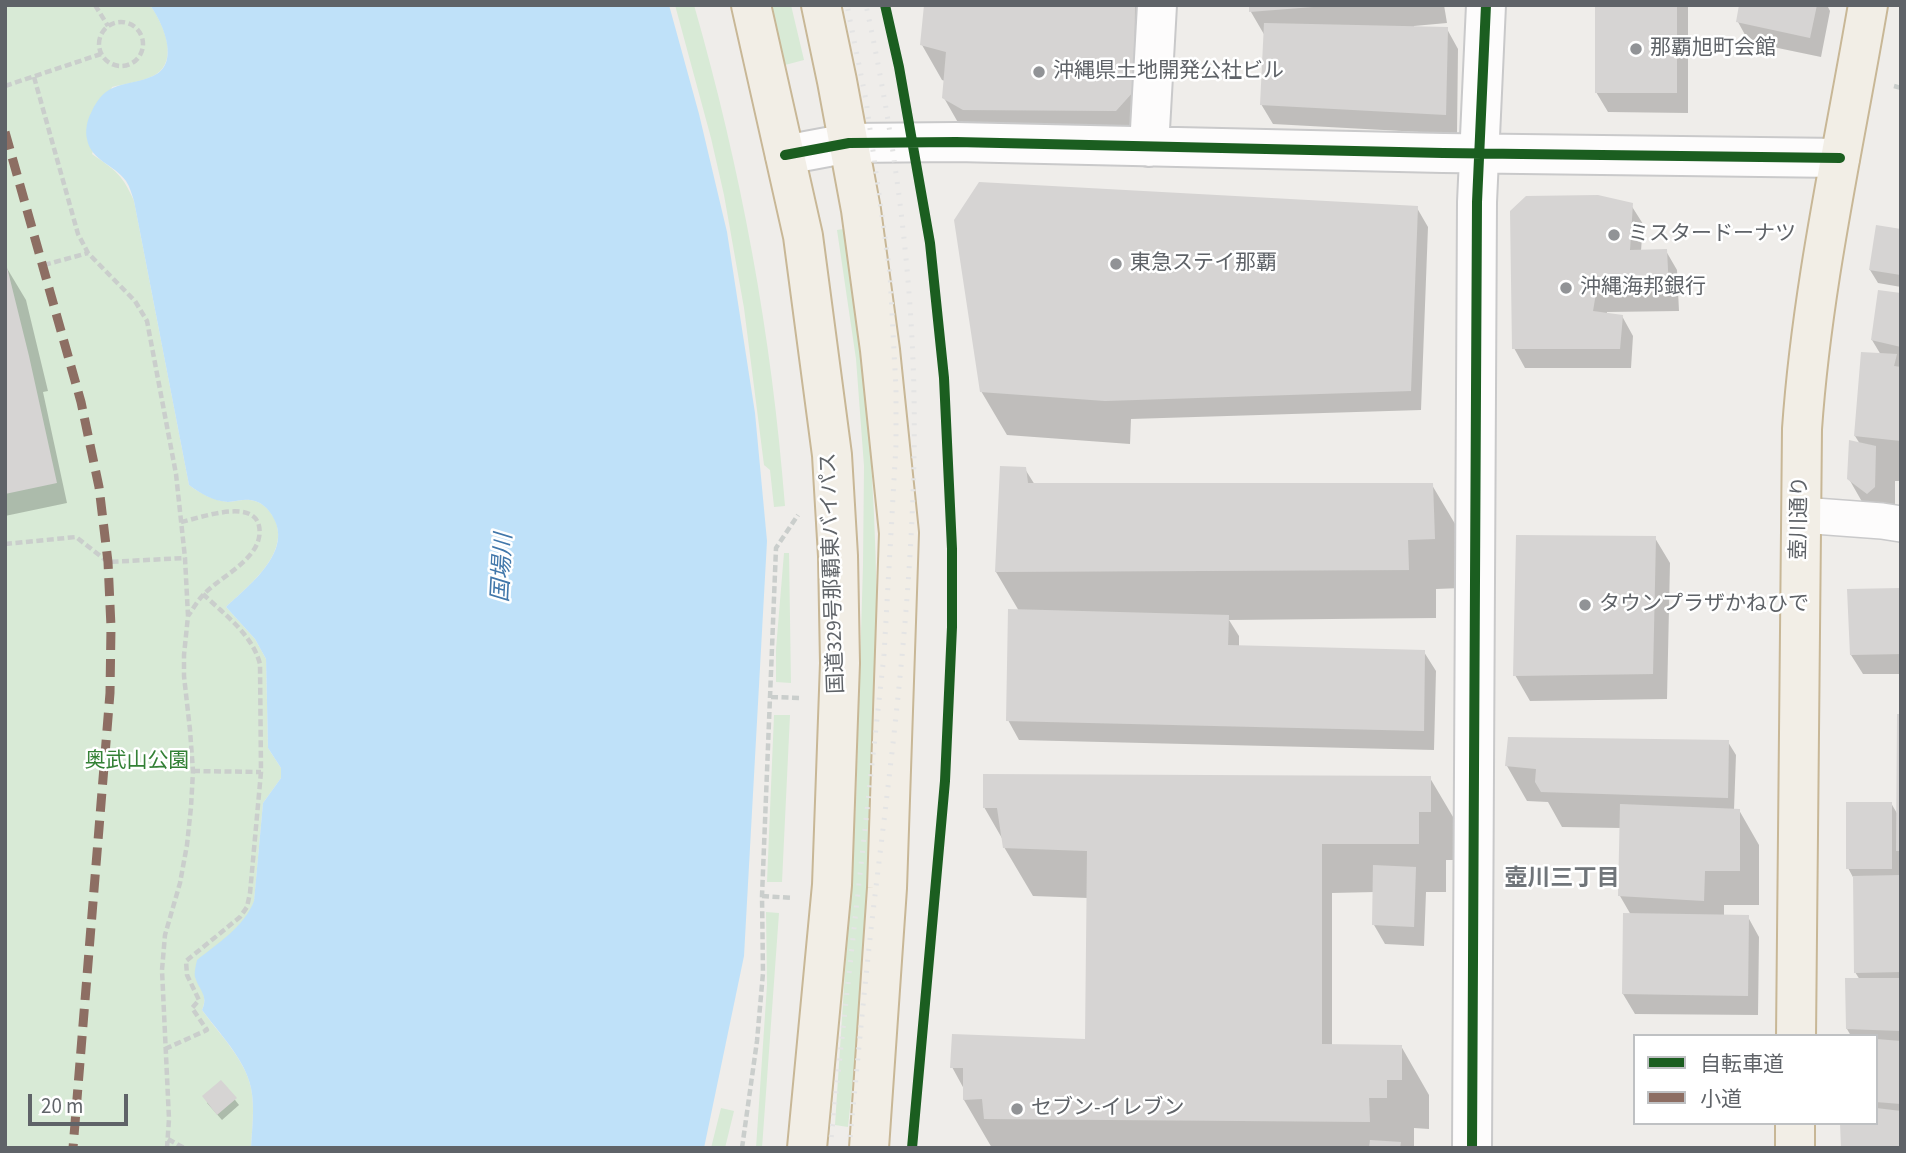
<!DOCTYPE html>
<meta charset="utf-8">
<style>
body{margin:0}
#map{position:relative;width:1906px;height:1153px;overflow:hidden;background:#efedea;font-family:"Source Sans 3","Noto Sans JP",sans-serif}
canvas{display:block}
.frame{position:absolute;inset:0;border:7px solid #5f6368;pointer-events:none}
.legend{position:absolute;left:1633px;top:1034px;width:245px;height:91px;box-sizing:border-box;background:#fff;border:2px solid #bfc1c3;margin:0;padding:9px 12px;list-style:none;font-size:21px;color:#5f6368}
.legend li{display:flex;align-items:center;gap:14px;height:35px}
.legend b{width:35px;border:2px solid #bfc1c3}
.scale{position:absolute;left:28px;top:1094px;width:100px;height:32px;box-sizing:border-box;border:4px solid #5f6368;border-top:0;padding-left:9px;font-size:21px;line-height:24px;white-space:nowrap;color:#5f6368;-webkit-text-stroke:5px #fff;paint-order:stroke}
</style>
<div id="map">
<canvas width="1906" height="1153"></canvas>
<div class="frame"></div>
<ul class="legend">
<li><b style="height:9px;background:#1b5e20"></b>自転車道</li>
<li><b style="height:9px;background:#8d6e63"></b>小道</li>
</ul>
<div class="scale">20 m</div>
</div>
<script>
const ctx = document.querySelector('canvas').getContext('2d');
ctx.lineJoin = 'round';
function fill(path, color) { ctx.fillStyle = color; ctx.fill(path, 'evenodd'); }
function strokePath(path, color, width, dash) { ctx.strokeStyle = color; ctx.lineWidth = width; ctx.lineCap = dash ? 'butt' : 'round'; ctx.setLineDash(dash || []); ctx.stroke(path); }
function label(font, color, halo, rows, align = 'center') {
  ctx.font = font + ' "Source Sans 3","Noto Sans JP",sans-serif'; ctx.lineWidth = 5; ctx.setLineDash([]); ctx.textBaseline = 'middle'; ctx.strokeStyle = halo; ctx.fillStyle = color; for (const [text, x, y, turn = 0] of rows) {
    ctx.save(); ctx.translate(x, y); ctx.rotate((+turn || 0) * Math.PI / 180); ctx.textAlign = isNaN(turn) ? turn : align; if (halo) ctx.strokeText(text, 0, 0); ctx.fillText(text, 0, 0); ctx.restore();
  }
}
fill(new Path2D(`
 M5,5h145c13,18 30,55 5,70 -10,6 -31,9 -43,12l-20,67c23,16 31,21 42,47l55,284c12,9 24,15 39,17 7,0 15,-3 22,-2 11,1 19,9 24,18 18,35 -27,69 -48,89l29,32 11,20 2,89 13,20v10l-18,25 -9,99 -5,12 -54,61c6,12 13,22 7,35 17,24 43,49 49,78 4,20 1,40 0,60h-246z
 M675,5h19c47,164 78,331 91,501l-11,1 -4,-37 -6,-5 -20,-157 -20,-113 -13,-57z
 M771,5h20l13,55 -19,5z
 M843,229c39,216 39,436 27,655 -4,81 -14,162 -22,243l-13,-2 21,-322 7,-238 1,-99 -8,-107 -19,-129z
 M784,553h5l2,130 -15,-1v-33z
 M774,715h16l-8,167h-15z
 M766,912l13,1 -17,235h-6l11,-163z
 M721,1108l13,3 -9,37h-14z`), '#d8ead6');
fill(new Path2D(`
 M150,5h519l30,109 28,118 28,181 12,128 -23,415 -40,192h-453c1,-20 4,-40 0,-60 -6,-29 -32,-55 -49,-78 7,-14 -3,-20 -7,-33 -1,-5 1,-12 2,-17 21,-17 47,-33 57,-59l9,-98 18,-25v-10l-13,-20 -2,-89 -11,-20 -29,-32c21,-20 66,-54 48,-88 -5,-10 -13,-18 -24,-19 -7,-1 -15,2 -22,2 -15,-1 -27,-8 -39,-17l-55,-284c-2,-6 -4,-14 -8,-20 -12,-17 -35,-20 -39,-42 -2,-8 0,-19 4,-26 15,-34 34,-25 62,-37 28,-12 10,-53 -3,-71z`), '#bfe1f9');
fill(new Path2D(`
 M926,5h216l11,121 -189,7 -20,-35 1,-17 -3,-1 -20,-35z
 M1250,5h194l3,18 -33,3v2l33,1 11,20 -1,85 -184,-10 -12,-20 4,-68 -14,-24z
 M1597,5h91v108l-80,-1 -12,-20z
 M1740,5h87l3,6 -9,46 -72,-15 -11,-20z
 M1631,205l12,19 -2,27h25l11,19 2,41 -72,1v2l15,2 11,20 -2,32h-106l-11,-20z
 M1417,208l11,19 -7,183 -290,9 -1,25 -123,-9 -26,-44z
 M1901,231v56l-23,-4 -8,-13z
 M5,265l21,35 22,91 -5,1 24,111 -62,13z
 M1901,295v186h-6v41l-26,-8 -20,-35 11,-35 -5,-8 26,-81 -9,-15z
 M1025,469l10,16h397l29,49 1,54 -26,1v29l-207,2 10,16v11l185,5 12,19 -2,79 -415,-10 -11,-20 11,-109 -23,-39z
 M1655,538l15,25 -3,136 -137,2 -15,-26z
 M1901,590v84h-38l-12,-19z
 M1901,716v141l-2,-4v24l2,-1v272l-25,-25v-87h-25l-4,-7 13,-49 -5,-8 -1,-93 -6,-11 43,-65 7,12z
 M1728,742l8,13 -2,55h5l20,35v60h-35v12h24l11,20 -1,78 -123,-1 -12,-20 8,-79 -11,-19 1,-68 -59,-1 -14,-25 -21,-1 -20,-35z
 M1430,778l29,49v33h-13v32h-20l-2,54 -39,-2 -11,-19 1,-33 -43,1v153h69l28,49v34l-15,-1v19l-422,1 -28,-48v-11l-12,-22 135,-28 1,-141 -55,-2 -29,-49 -1,-7 -19,-33z
 M221,1082l18,23 -17,15 -15,-17z`), '#0003');
fill(new Path2D(`
 M924,5h211l-1,86 -18,20 -153,-1 -21,-12 4,-46 -26,-7z
 M1249,5h64v2l-64,5z
 M1595,5h82v88h-82z
 M1739,5h78l-7,33 -74,-16z
 M1264,23l184,4 -2,88 -186,-10z
 M979,182l439,24 -7,185 -306,10 -125,-9 -26,-172z
 M1598,195l35,8 -3,47 37,-1 2,43 -73,1 -3,18 30,4 -3,34h-108l-2,-138 16,-15z
 M1876,225l25,4v46l-32,-5z
 M5,259l24,97 28,127 -52,11z
 M1878,290l23,3v54l-30,-7z
 M1861,352l36,2 -3,12 7,1v74l-47,-5z
 M1849,440l27,6 -1,41 -8,7 -20,-15z
 M1000,466l26,1 2,16h405l2,56 -27,1 1,30 -414,2z
 M1516,535l140,1 -3,138 -140,2z
 M1901,588v66l-51,1 -3,-66z
 M1008,609l221,6 -1,30 197,5 -1,81 -418,-10z
 M1897,714h4v137h-5z
 M1508,737l221,3 -1,58 -187,-6 -6,-10 1,-13 -31,-3z
 M983,774l448,2v36h-12v32h-97v200l80,1v35h-15v18h-18l1,24 -386,-3 -2,-20 -19,1v-32h-13l2,-34 133,5 2,-188 -84,-3 -6,-40h-14z
 M1846,802h46v67h-46z
 M1620,804l120,5v62h-35l-1,30 -86,-5z
 M1373,865l43,2 -2,60 -42,-2z
 M1901,875v97l-47,1 -1,-97z
 M1623,913l126,2 -1,81 -126,-2z
 M1845,978h56v53l-55,-2z
 M1876,1039l25,2v63l-25,-2z
 M221,1080l16,18 -20,17 -15,-19z
 M1876,1108l25,3v37h-60l-1,-25h36z
 M1370,1140l31,2 -1,6h-31z`), '#d6d4d3');
const minor = new Path2D(`
 M1801,515l81,6 19,3`);
const tertiary = new Path2D(`
 M1149,147l8,-142
 M785,155l64,-12 107,-1 487,11 397,5
 M1472,1148l5,-946 9,-197`);
const trunk = new Path2D(`
 M751,5l52,231 29,219 6,101 2,107 -8,222 -25,263
 M821,5l16,76 24,129 19,140 19,183 -12,355 -18,260
 M1796,1036l6,-607c10,-143 42,-283 66,-424
 M1795,1148v-25`);
strokePath(minor, '#c9c9ca', 38);
strokePath(tertiary, '#c9c9ca', 42);
strokePath(trunk, '#c8b796', 42);
strokePath(new Path2D(`
 M95,5l13,21
 M99 44a22 22 0 1 1 44 0a22 22 0 1 1-44 0Z
 M34,77l44,157 10,19 47,48 12,20 29,153 9,84 3,58 -4,39v21l6,54 3,41 -2,36 -4,38 -7,38 -15,52 -3,35 7,149 -2,29
 M5,86l96,-32
 M1894,86l7,2
 M44,265l44,-12
 M181,522c19,-4 72,-24 78,4 2,9 -1,18 -6,25 -13,18 -34,28 -49,43 -6,6 -11,15 -16,22
 M5,544l71,-7 32,25 77,-4
 M771,697l30,1
 M193,771l68,1
 M762,896l31,2
 M165,1049l42,-19 -15,-22 7,-8 -12,-25 -1,-14 54,-44 7,-10 3,-14 11,-121 -1,-108c-8,-30 -35,-49 -57,-70
 M168,1139l16,9
 M742,1148l15,-107 6,-68 -1,-77 14,-348 22,-33`), '#cacecc', 4.5, [7, 3.5]);
strokePath(minor, '#fdfcfc', 35);
strokePath(tertiary, '#fdfcfc', 38);
strokePath(trunk, '#f2eee6', 38);
strokePath(new Path2D(`
 M830,1148l54,-493 12,-210v-56l-6,-115 -24,-174 -19,-95
 M849,1148c8,-79 15,-158 24,-236 18,-151 38,-301 41,-454 3,-151 -16,-305 -48,-453`), '#e4e4e4', 5, [2, 9]);
strokePath(new Path2D(`
 M5,132l76,270 18,85 9,75 3,65 -1,66 -37,455`), '#8d6e63', 9, [18, 9]);
strokePath(new Path2D(`
 M885,5l14,62 31,176 14,135 8,171v78l-7,154 -33,367
 M785,155l64,-12 107,-1 487,11 397,5
 M1472,1148l5,-946 9,-197`), '#1b5e20', 10);
for (const [x, y, r, color] of [
 [1636,49,7,"#919396"],
 [1039,72,7,"#919396"],
 [1614,235,7,"#919396"],
 [1116,264,7,"#919396"],
 [1566,288,7,"#919396"],
 [1585,605,7,"#919396"],
 [1017,1109,7,"#919396"]
]) { const dot = new Path2D(); dot.arc(x, y, r, 0, 2 * Math.PI); ctx.fillStyle = color; ctx.fill(dot); strokePath(dot, '#fff', 2.5); }
label('21px', '#5f6368', '#fff', [
 ["那覇旭町会館",1650,49],
 ["沖縄県土地開発公社ビル",1053,72],
 ["ミスタードーナツ",1628,235],
 ["東急ステイ那覇",1130,264],
 ["沖縄海邦銀行",1580,288],
 ["タウンプラザかねひで",1599,605],
 ["セブン-イレブン",1031,1109]
], 'left');
label('21px', '#5f6368', '#fff', [
 ["壺川通り",1801,518,-89],
 ["国道329号那覇東バイパス",834,573,-92]
]);
label('21px', '#348136', '#fff', [
 ["奥武山公園",137,762]
]);
label('italic 23px', '#4177aa', '#fff', [
 ["国場川",504,568,-87]
]);
label('bold 23px', '#70757a', '#fff', [
 ["壺川三丁目",1562,880]
]);
</script>
